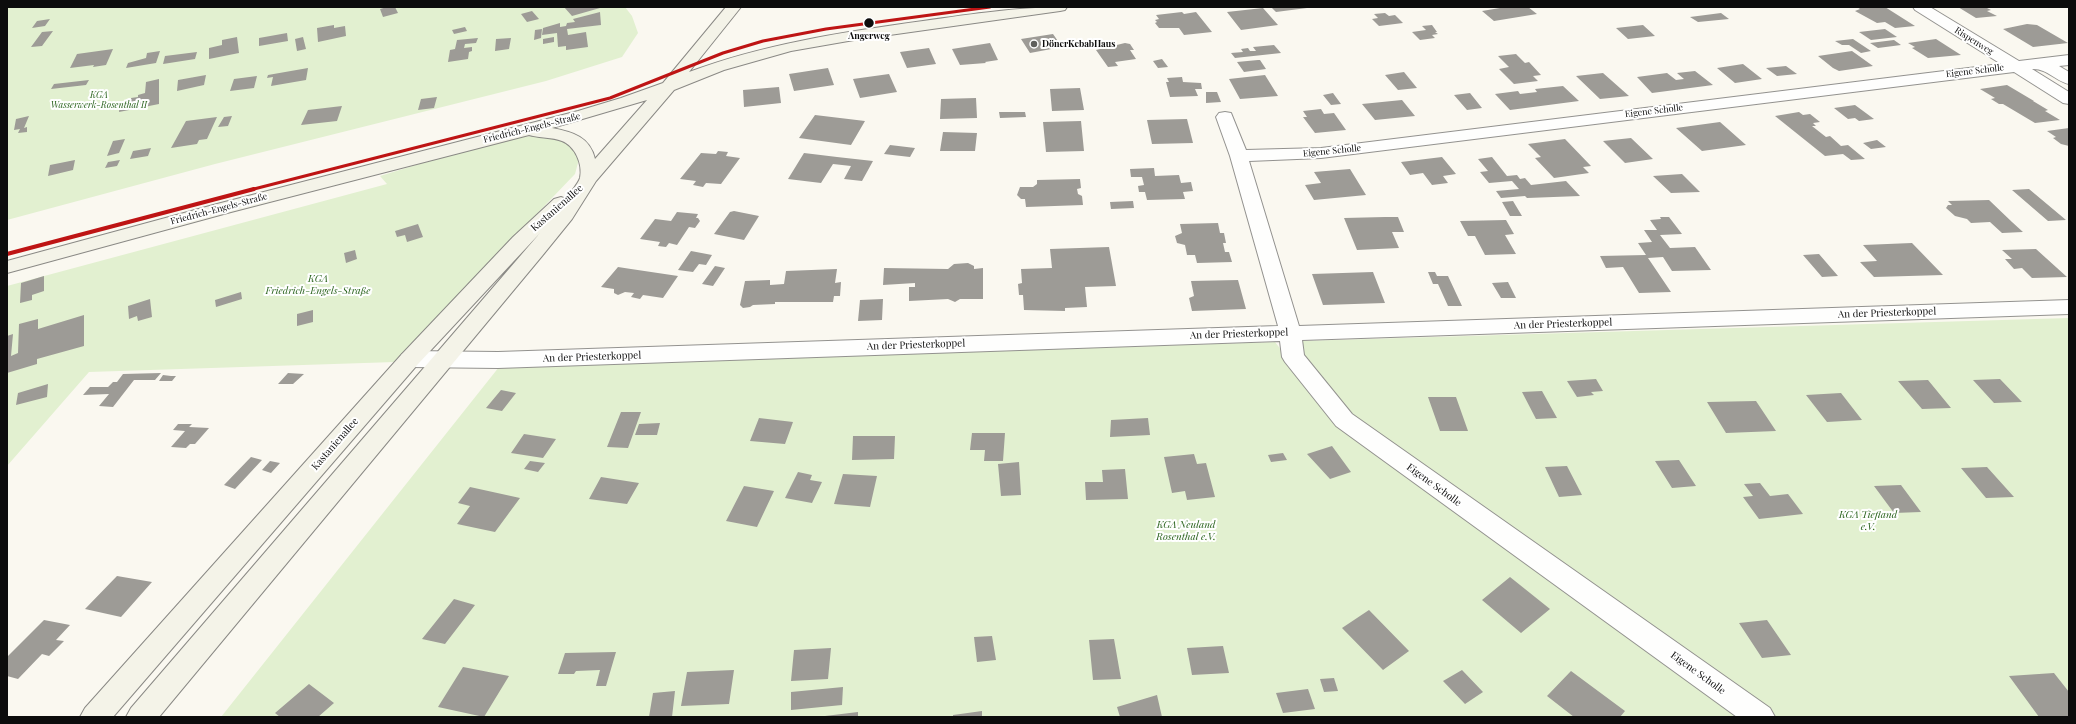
<!DOCTYPE html>
<meta charset="utf-8">
<style>
body{margin:0}
#map{position:relative;width:2076px;height:724px;overflow:hidden;background:#faf8f0;font-family:"Playfair Display",serif}
canvas{display:block}
.frame{position:absolute;inset:0;border:8px solid #0c0c0c;pointer-events:none}
</style>
<div id="map">
<canvas width="2076" height="724"></canvas>
<div class="frame"></div>
</div>
<script>
const ctx = document.querySelector('canvas').getContext('2d');
ctx.lineJoin = 'round';
function fill(path, color) { ctx.fillStyle = color; ctx.fill(path, 'evenodd'); }
function strokePath(path, color, width, dash) { ctx.strokeStyle = color; ctx.lineWidth = width; ctx.lineCap = dash ? 'butt' : 'round'; ctx.setLineDash(dash || []); ctx.stroke(path); }
function label(font, color, halo, rows, align = 'center') {
  ctx.font = font + ' "Playfair Display",serif'; ctx.lineWidth = 4; ctx.setLineDash([]); ctx.textBaseline = 'middle'; ctx.strokeStyle = halo; ctx.fillStyle = color; for (const [text, x, y, turn = 0] of rows) {
    ctx.save(); ctx.translate(x, y); ctx.rotate((+turn || 0) * Math.PI / 180); ctx.textAlign = isNaN(turn) ? turn : align; if (halo) ctx.strokeText(text, 0, 0); ctx.fillText(text, 0, 0); ctx.restore();
  }
}
fill(new Path2D(`
 M7,7h618l7,9 6,17 -16,24 -76,24 -331,83 -208,56z
 M542,135c18,4 29,7 37,24l-4,15 -180,188 -306,10 -82,94v-180l380,-102 -7,-8 121,-37z
 M2069,318v399h-295l-423,-299 -46,-56 -5,-21z
 M1275,342l64,81 409,294h-1527l278,-350z`), '#e2f0d0');
fill(new Path2D(`
 M387,7h8l3,6 -15,4 -3,-8z
 M564,7h35l1,1 -28,8z
 M1271,7h36v1l-31,4z
 M1506,7h22l9,7 -43,7 -12,-10z
 M1857,7h28l30,19 -20,2 -10,-6 -8,1 -22,-12 5,-2z
 M1958,7h27l6,3 -4,1 10,5 -21,2z
 M1263,8l15,17 -37,5 -14,-18z
 M532,11l7,8 -12,3 -6,-8z
 M600,12l1,13 -34,4 1,6 18,-3 2,15 -22,3v-4l-8,1 -1,-14 -15,2 1,-7 17,-5v4l6,-1 1,-3 8,-1 -2,-3z
 M1182,12l2,2 12,-2 16,20 -28,3 -5,-7h-20l-4,-5 2,-1 -2,-2 4,-1 -3,-4z
 M1385,13l4,3 6,-1 8,8 -24,3 -7,-7 6,-1 -4,-4z
 M1721,13l8,6 -31,3 -8,-5z
 M50,19l-5,7 -13,2 5,-7z
 M2027,24l10,1 31,18 -35,4 -30,-18z
 M334,25v3l11,-2 1,10 -28,6 -1,-14z
 M1432,25l5,7h-2l3,2 -6,1 3,3 -15,2 -8,-8 14,-2 -4,-4z
 M1643,25l12,11 -27,3 -12,-11z
 M465,27l2,4 -13,3 -2,-4z
 M542,29l-1,9 -7,2 1,-10z
 M1885,29l12,8 -26,3 -12,-8z
 M53,31l-11,15 -11,1 11,-15z
 M287,33l1,8 -29,5v-8z
 M1053,34l9,13 -32,6 -9,-14z
 M237,37l2,16 -30,6v-11l13,-3v-5z
 M303,37l3,12 -9,2 -2,-12z
 M554,37v5l-11,2v-5z
 M478,38l-2,5 -11,1 -1,4 8,-1v4l-3,1 -1,7 -20,3 2,-12 5,-1 2,-9z
 M511,38l-2,11 -14,2 1,-12z
 M1853,39l18,12 -10,2 -12,-8h-7l-7,-4z
 M1936,39l25,16 -33,3 -16,-10 3,-1 -7,-4z
 M1894,40l7,5 -23,3 -8,-5z
 M990,43l8,17 -13,2 1,1 -26,2 -8,-16z
 M1125,43l5,1 4,6h-4l6,9 -21,3 3,4 -10,1 -12,-17z
 M1274,45l7,8 -46,5 -4,-5 12,-1 -2,-3 7,-1 2,3h6l-3,-4z
 M929,48l7,16 -29,4 -7,-16z
 M113,49l-7,16 -13,2 1,-2 -24,3 7,-14z
 M160,51l-4,12 -30,5 2,-5 18,-5 1,-5z
 M1852,51l21,15 -34,5 -6,-3 -15,-12z
 M197,52l-2,7 -32,5 2,-8z
 M1516,54l9,9 4,-1 12,13 -8,1 5,5 -24,3 -15,-15 10,-2 -11,-11z
 M1162,59l6,8 -10,1 -5,-7z
 M1258,60h2l6,9 -22,3 -7,-10z
 M1743,64l19,15 -27,4 -18,-15z
 M1786,66l11,8 -20,2 -11,-8z
 M308,68l-2,12 -35,6 2,-9 -6,1 1,-3z
 M828,68l6,17 -40,6 -5,-17z
 M1695,71l18,14 -61,8 -15,-16 30,-4 9,7 8,-1 -7,-6z
 M1404,72l13,16 -19,2 -13,-15z
 M1603,73l26,23 -29,3 -24,-23z
 M889,74l8,18 -37,6 -7,-19z
 M206,75l-2,10 -27,6 1,-11z
 M1265,75l13,21 -38,3 -11,-20z
 M257,76l-3,12 -24,3 4,-12z
 M1182,77l1,5 18,1 1,6h-7l3,7 -28,1 -4,-15h3l-2,-4z
 M159,79v25l-40,8 1,-9 11,-3v-2l7,-1v-2l7,-2 1,-11z
 M89,80l-3,5 -35,4 3,-5z
 M2007,85l27,16h-1l15,9 -3,1 15,9 -25,3 -32,-19h-4l-8,-5 4,-1 -15,-9z
 M1563,86l16,15 -69,9 -15,-16 23,-3 2,3 17,-2 -2,-3z
 M779,87l2,16 -37,4 -1,-17z
 M1080,88l4,22 -32,1 -2,-22z
 M1206,92h11l4,10 -15,1z
 M1333,93l8,11 -10,1 -8,-10z
 M1470,93l12,15 -15,2 -13,-15z
 M437,97l-3,11 -16,2 3,-11z
 M976,98l1,20 -37,1 1,-20z
 M1402,100l13,16 -40,4 -13,-16z
 M1855,105l19,14 -15,2 -4,-3 -7,1 -14,-11z
 M342,106l-5,15 -36,4 7,-15z
 M1321,109l3,5 10,-1 12,17 -31,3 -12,-16h4l-4,-6z
 M999,112h26l1,5 -26,1z
 M1799,112l4,3 7,-1 10,8 -7,1 3,3h-4l14,11 4,-1 11,10 7,-1 17,14 -14,1 -8,-6 -18,2 -50,-40z
 M815,115l50,6 -14,24 -52,-7z
 M29,116l-5,12 3,-1v5l-9,1 2,-4 -6,1 2,-11z
 M232,116l-4,10 -10,1 6,-10z
 M217,117l-10,22 -8,1 -2,4 -26,4 15,-27z
 M1187,119l6,24 -41,1 -5,-24z
 M1081,121l3,30 -38,1 -3,-30z
 M1720,122l26,23 -44,6 -26,-23z
 M2069,128v18l-8,-2 -8,-6 3,-1 -9,-6z
 M943,132l34,1 -2,18h-35z
 M1631,138l22,21 -28,4 -22,-22z
 M125,139l-6,14 -12,3 6,-15z
 M1565,139l26,27 -8,1 6,6 -35,5 -19,-20 6,-1 -13,-13z
 M1877,140l9,7 -15,2 -8,-6z
 M890,145l25,3 -5,9 -26,-3z
 M151,148l-3,8 -18,3 3,-8z
 M718,151l10,1 -2,4 14,2 -19,26 -15,-1 -3,4 -10,-2 3,-4 -16,-2 21,-26 15,1z
 M804,153l33,4 36,4 -11,20 -18,-2 7,-13 -18,-2 -12,19 -33,-4z
 M1442,157l14,17 -13,2 5,7 -16,2 -9,-12 -13,2 -9,-13z
 M1492,157l15,19 10,-1 3,4 5,-1 6,7 35,-4 14,15 -53,2 -2,-2 -24,2 -5,-7 23,-2 -7,-8 -23,2 -9,-11 8,-1 -10,-12z
 M75,160l-2,10 -25,6 2,-11z
 M120,160l-3,6 -12,2 3,-6z
 M1154,168l1,8 24,-1 2,8 10,-1 2,9 -10,1 2,7 -38,1 -2,-8h-6l-1,-6 6,-1 -2,-8h-11l-1,-8z
 M1350,169l16,26 -52,5 -9,-15 16,-2 -7,-11z
 M1682,174l18,18 -29,1 -18,-17z
 M1080,179l1,9 -4,1 1,5 4,2 1,9 -57,2 -1,-8h-4l-4,-4 3,-8h13l4,-3v-4z
 M2029,189l37,31 -18,1 -36,-31z
 M1989,200l23,22 11,10 -21,1 -12,-11 -19,1 -4,-4 -12,-3 -9,-8 2,-3h4l-4,-4z
 M1133,201l1,7 -23,1 -1,-7z
 M1513,201l9,15h-12l-8,-14z
 M734,211l25,5 -15,24 -30,-6 16,-22z
 M677,212l21,2 -2,4h2l2,3 -5,7 -6,-1 -12,18 -8,-2 -3,4 -8,-1 2,-4 -20,-3 15,-20 16,2z
 M1385,217h13l6,15h-12l7,16 -42,2 -13,-32z
 M1660,217h9l13,17 -22,1 10,13 25,-1 16,23 -39,1 -9,-14 -15,1 23,34 -32,1 -16,-26 -17,1 -6,-12 46,-1 -8,-12 14,-1 -8,-12h13l-7,-10 11,-1z
 M1506,220l8,14 -9,1 11,19 -31,1 -10,-19h-7l-8,-15z
 M1218,223l2,10h4l2,10h-3l2,9h4l3,10 -35,1 -2,-8h-8l-2,-10 -8,-2 -2,-7 7,-3 -2,-9z
 M418,224l5,13 -16,5 -2,-7 -8,2 -2,-6z
 M1912,243l31,32 -69,2 -14,-15 17,-1 -14,-16z
 M1109,247l7,39 -31,1 2,20 -22,1v3l-41,-1 -1,-15h-4l-1,-11 4,-1 -1,-14 31,-1 -2,-19z
 M2036,249l31,28 -35,1 -10,-10 -8,1 -9,-10h7l-10,-9z
 M355,250l2,9 -11,4 -2,-10z
 M691,251l21,4 -6,10 -7,-1 -6,8 -15,-2z
 M1819,254l19,22 -16,1 -19,-22z
 M968,263l6,3v3l9,-1v31h-23l-5,3 -7,-3 -39,2v-14h6v-4l-32,2 1,-17 64,1 6,-5z
 M715,266l10,2 -12,18 -11,-2z
 M618,267l13,2 47,7 -15,22 -20,-3 -3,4 -9,-2 3,-4 -9,-1 -7,3 -4,-2v-4l-13,-2z
 M837,269l-2,14 6,-1 -1,14h-6l-1,6h-58v2l-22,1 -3,2 -7,1 -3,-3 5,-24 25,-1v5l14,-1 2,-13z
 M1373,272l12,31 -62,2 -11,-31z
 M1428,272h7l2,4h11l14,30h-14l-10,-22h-5z
 M44,276v15l-12,4v5l-12,3 1,-20z
 M1238,280l8,29 -54,2 -3,-13 5,-2 -3,-15z
 M1508,282l8,16h-15l-9,-15z
 M241,292l1,7 -26,8 -1,-7z
 M150,299l2,18 -14,4 -1,-5 -8,3 -1,-13z
 M883,299l-1,21 -24,1 2,-21z
 M313,310v12l-16,4v-12z
 M84,315v31l-47,13v5l-30,9v-37l6,-2 -2,22 7,-3 1,-29 19,-5v10z
 M161,373l-6,7h-21l-21,27 -14,-1 10,-12 -26,1 7,-8h18l5,-5h4l6,-8z
 M288,373l16,1 -11,10h-15z
 M163,375l8,1h5l-4,5h-13z
 M1596,379l7,12 -12,1 3,3 -17,2 -10,-16z
 M2000,379l22,23 -28,1 -21,-23z
 M1928,380l23,28 -29,1 -24,-28z
 M48,384l-1,13 -31,8 2,-12z
 M501,390l15,3 -14,18 -16,-3z
 M1542,391l15,27 -21,1 -14,-27z
 M1841,393l21,27 -35,2 -21,-27z
 M1428,397h28l12,34h-28z
 M1756,401l20,30 -50,2 -19,-31z
 M621,412h20l-13,36 -21,-1z
 M759,418l34,4 -8,22 -35,-3z
 M1148,418l2,17 -40,2 1,-17z
 M660,423l-3,12h-22l4,-11z
 M178,424h14l-3,3 20,1 -14,16h-5l-4,4 -15,-1 14,-16 -12,-1z
 M972,433h33l-2,28h-19l1,-11h-15z
 M524,434l32,5 -13,19 -32,-5z
 M853,436h42l-1,23 -42,1z
 M1332,446l19,26 -21,7 -23,-25z
 M1283,453l4,7 -16,2 -3,-7z
 M1194,454l3,10 9,-1 9,34 -28,3 -2,-9 -13,2 -8,-36z
 M251,457l11,3 -27,29 -11,-4z
 M1679,460l17,26 -24,2 -17,-27z
 M270,461l10,2 -9,10 -9,-3z
 M530,461l15,2 -7,9 -14,-3z
 M1019,462l2,33 -20,1 -3,-32z
 M1567,466l15,29 -23,2 -14,-30z
 M1987,467l27,30 -28,1 -25,-30z
 M1125,469l3,30 -42,1 -1,-18h18l-1,-12z
 M798,472l14,3 -2,5 12,2 -10,21 -27,-5z
 M843,474l34,2 -7,31 -36,-3z
 M601,477l38,6 -12,21 -38,-5z
 M1760,483l10,13 18,-2 15,20 -44,5 -16,-22 10,-1 -9,-12z
 M1901,485l20,27 -27,1 -20,-27z
 M744,486l30,5 -17,36 -31,-6z
 M470,487l50,11 -25,34 -38,-8 13,-18 -12,-3z
 M117,576l35,6 -31,35 -36,-8z
 M1510,577l40,32 -29,24 -39,-33z
 M454,599l21,6 -30,39 -23,-5z
 M1369,610l40,41 -26,19 -41,-42z
 M44,620l26,5 -14,15 8,1 -15,15 -7,-2 -24,25 -11,-3v-19z
 M1767,620l24,35 -29,3 -23,-35z
 M992,636l4,24 -19,2 -3,-25z
 M1114,639l7,40 -28,1 -4,-40z
 M1223,646l6,27 -37,2 -5,-27z
 M831,648l-3,31 -37,2 3,-31z
 M616,652l-10,34h-10l4,-16 -24,1 -2,3h-16l7,-21z
 M463,667l46,9 -25,41 -46,-10z
 M734,670l-5,34 -48,2 6,-34z
 M1462,670l21,22 -18,12 -22,-23z
 M1571,671l54,40 -5,6h-46l-27,-21z
 M2054,673l15,19v25h-30l-30,-41z
 M1334,678l4,13 -14,1 -4,-13z
 M309,684l25,19 -16,14h-38l-5,-4z
 M843,687l-1,18 -51,5v-18z
 M1308,689l7,20 -32,4 -7,-20z
 M675,691l-3,26h-23l4,-24z
 M1157,695l5,22h-42l-3,-10z
 M982,711v6h-29v-2z
 M858,712v5h-33v-1z`), '#9d9b96');
const street = new Path2D(`
 M1913,7h17l89,54 50,-6v10l-10,1 10,6v12c-14,-3 -22,-16 -37,-15l37,23v12l-6,-1 -49,-31 -693,86 -72,3 50,165 770,-26v14l-767,26 2,15 48,59 418,294 5,9h-38l-401,-291 -51,-64 -3,-5 -2,-16 -782,27 -88,-1 -8,-3 -3,-5 3,-5 8,-3 88,1 780,-26 -48,-170 -14,-39 3,-4 6,-1 6,1 15,37 75,-2 680,-84 -86,-54z`);
const secondary = new Path2D(`
 M726,7h15l-52,65c75,-28 154,-40 234,-51 49,-7 95,-14 144,-14l-2,3 -5,1 -206,29 -63,11 -67,19 -50,20 -78,91 -24,38 -30,37 -383,461h-33l5,-9 409,-475 -122,131 -305,353h-33l5,-9 317,-354 111,-117 41,-38 7,-2 5,2c4,-6 12,-15 14,-21 3,-14 -5,-32 -18,-37 -10,-4 -22,-3 -33,-6l-298,77 -224,61v-12l210,-57 361,-93 43,-13 42,-15zM647,100l-52,59c-5,-22 -22,-27 -43,-31z`);
strokePath(street, '#93928f', 2);
strokePath(secondary, '#8a8985', 2);
fill(street, '#fefefd');
fill(secondary, '#f4f3e8');
strokePath(new Path2D(`
 M250,190l360,-92 113,-45 40,-12 63,-12 164,-22`), '#be1414', 3);
strokePath(new Path2D(`
 M7,254l247,-65`), '#be1414', 4);
for (const [x, y, r, color] of [
 [869,23,5.5,"#0c0c0c"],
 [1034,44,4,"#5f5f5c"]
]) { const dot = new Path2D(); dot.arc(x, y, r, 0, 2 * Math.PI); ctx.fillStyle = color; ctx.fill(dot); strokePath(dot, '#fff', 1.5); }
label('bold 9px', '#0c0c0c', '#fff', [
 ["Angerweg",869,36]
]);
label('9px', '#0c0c0c', '#fff', [
 ["Rispenweg",1974,41,32],
 ["Eigene Scholle",1975,71,-7],
 ["Eigene Scholle",1654,111,-7],
 ["Friedrich-Engels-Straße",532,128,-14],
 ["Eigene Scholle",1332,151,-6],
 ["Friedrich-Engels-Straße",219,209,-15]
]);
label('bold 9px', '#0c0c0c', '#fff', [
 ["DönerKebabHaus",1042,44]
], 'left');
label('italic 9px', '#2a631d', '#fff', [
 ["KGA",99,95],
 ["Wasserwerk-Rosenthal II",99,105]
]);
label('10px', '#0c0c0c', '#fff', [
 ["Kastanienallee",557,208,-41],
 ["An der Priesterkoppel",1887,313,-2],
 ["An der Priesterkoppel",1563,324,-2],
 ["An der Priesterkoppel",1239,334,-2],
 ["An der Priesterkoppel",916,345,-2],
 ["An der Priesterkoppel",592,357,-2],
 ["Kastanienallee",335,444,-49],
 ["Eigene Scholle",1434,485,36],
 ["Eigene Scholle",1698,673,36]
]);
label('italic 10px', '#2a631d', '#fff', [
 ["KGA",318,279],
 ["Friedrich-Engels-Straße",318,291],
 ["KGA Tiefland",1868,515],
 ["e.V.",1868,527],
 ["KGA Neuland",1186,525],
 ["Rosenthal e.V.",1186,537]
]);
</script>
